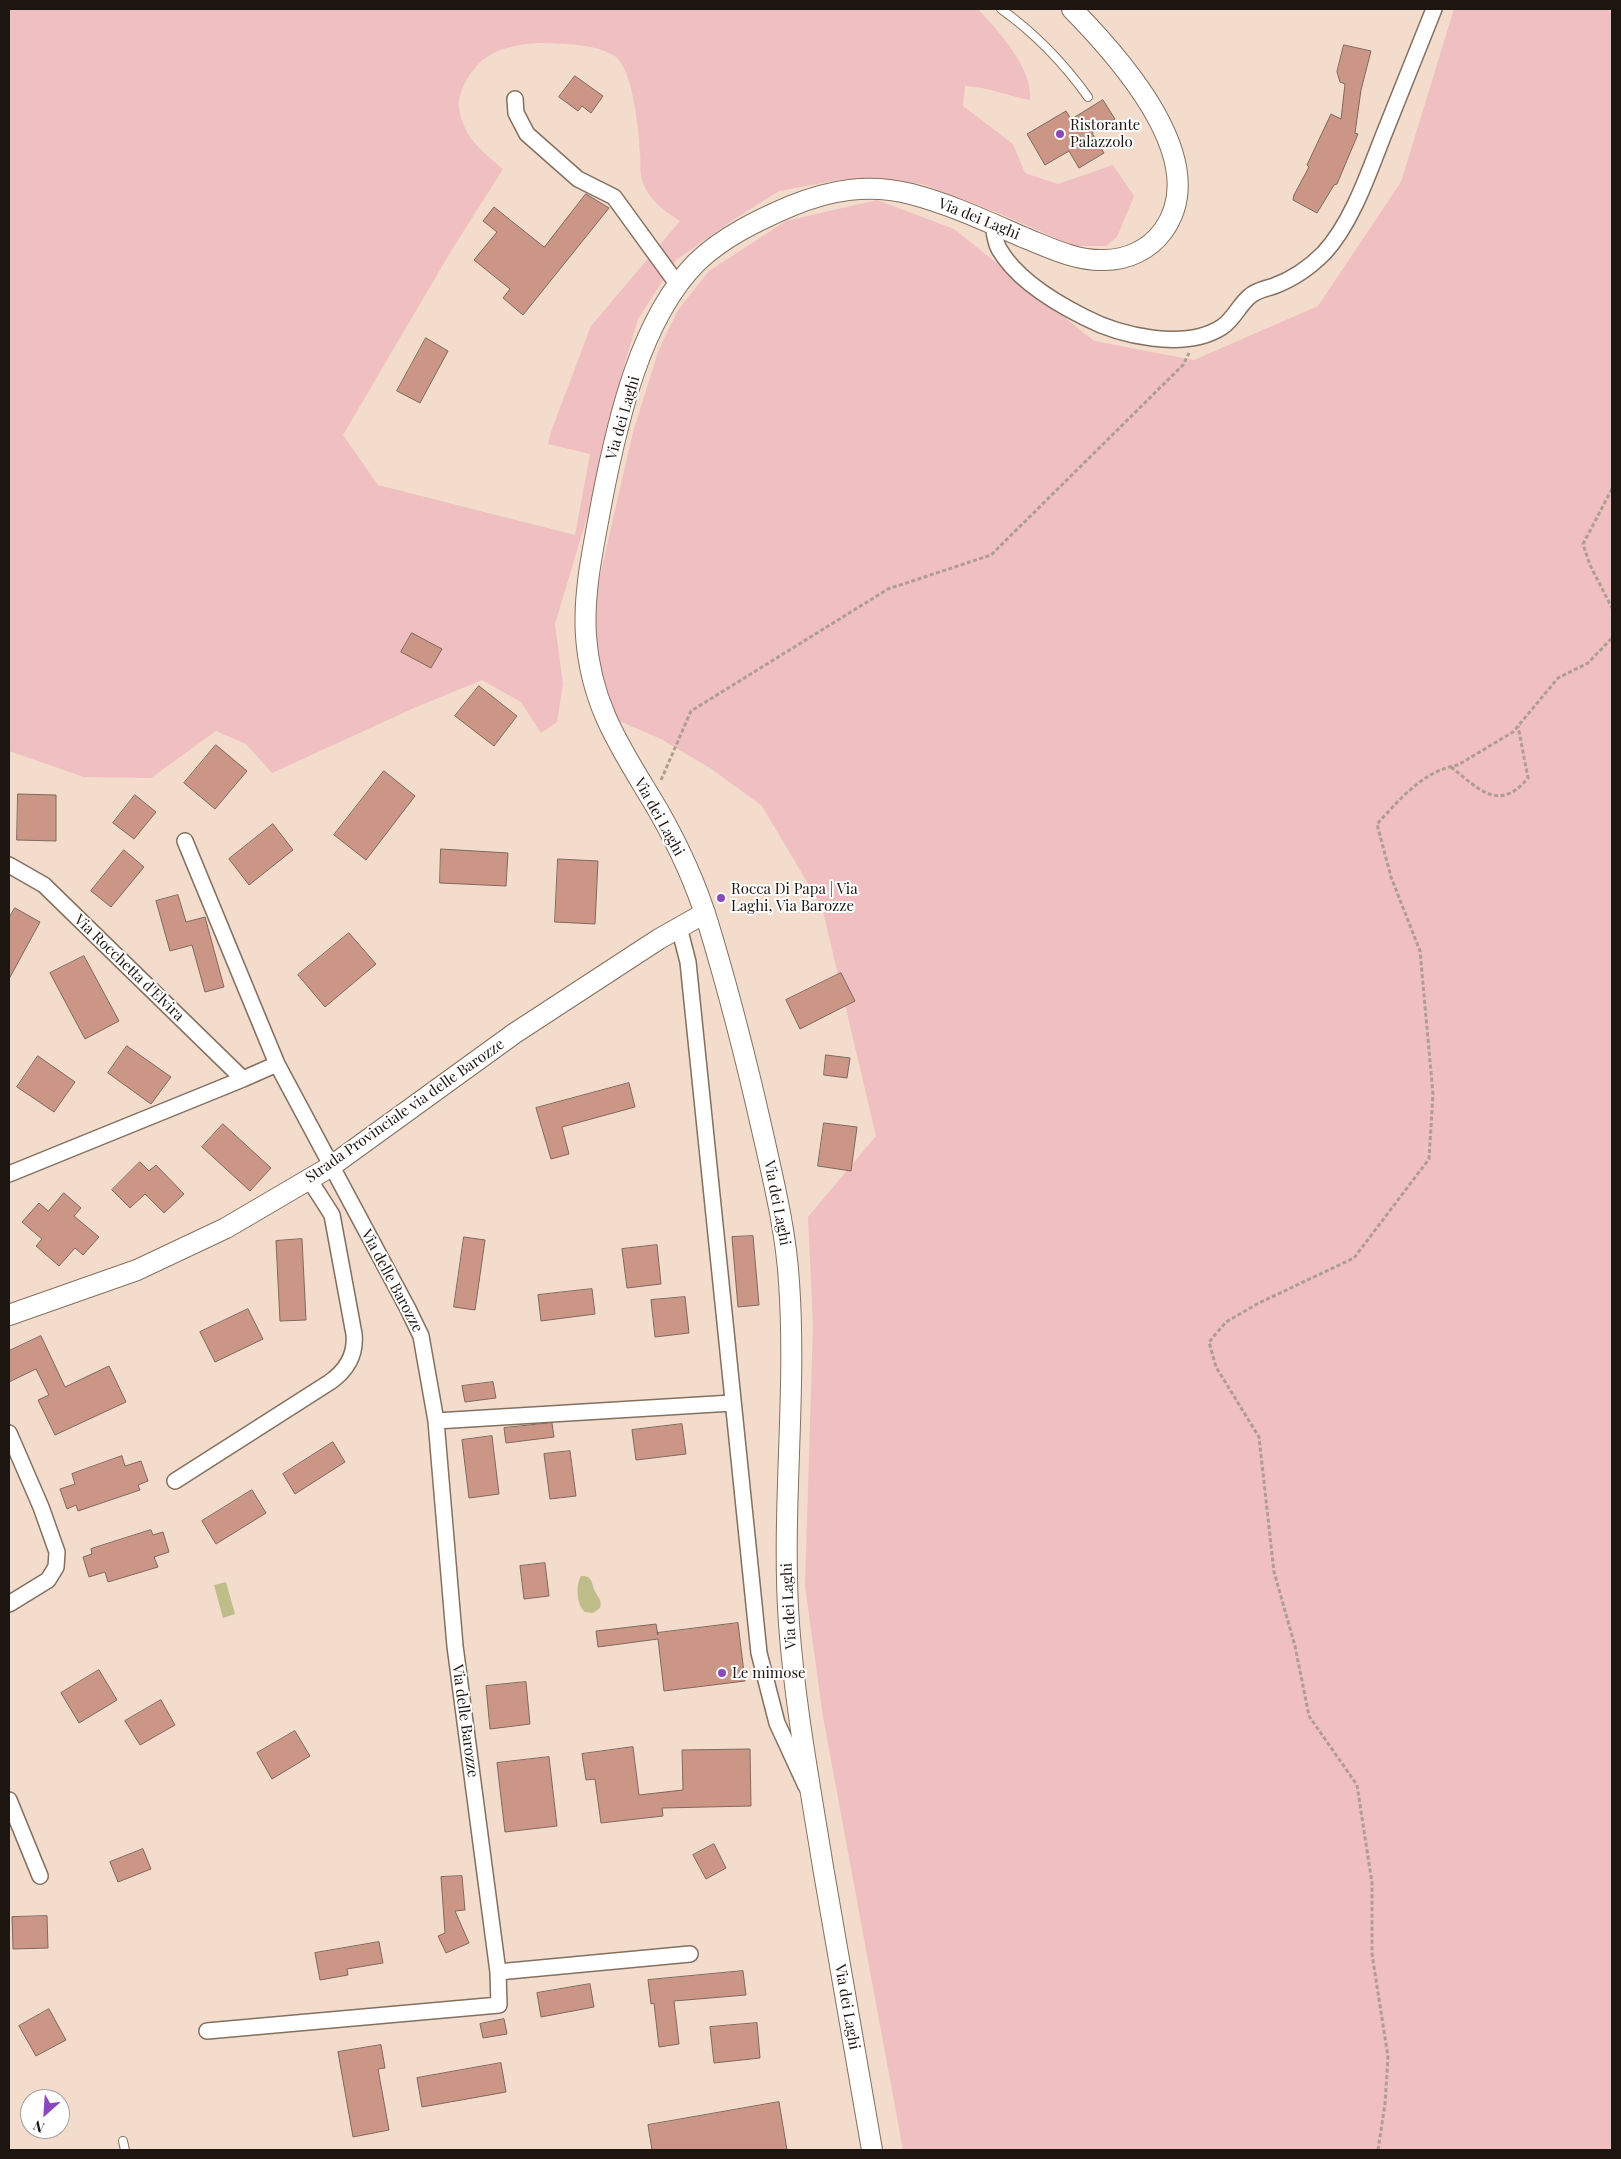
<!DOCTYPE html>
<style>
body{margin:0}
#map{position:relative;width:1621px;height:2159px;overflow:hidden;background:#f3dccb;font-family:"Playfair Display",serif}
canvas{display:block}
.frame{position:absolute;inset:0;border:10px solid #1d150f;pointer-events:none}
.north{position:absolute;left:20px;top:2089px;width:50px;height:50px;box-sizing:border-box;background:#fff;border:1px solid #a5a19f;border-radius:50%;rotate:206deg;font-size:14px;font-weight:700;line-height:20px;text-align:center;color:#1d150f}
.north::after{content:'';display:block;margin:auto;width:18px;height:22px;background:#8a48bc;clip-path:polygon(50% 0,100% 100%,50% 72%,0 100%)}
</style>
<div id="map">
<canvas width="1621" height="2159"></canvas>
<div class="frame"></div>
<div class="north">N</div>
</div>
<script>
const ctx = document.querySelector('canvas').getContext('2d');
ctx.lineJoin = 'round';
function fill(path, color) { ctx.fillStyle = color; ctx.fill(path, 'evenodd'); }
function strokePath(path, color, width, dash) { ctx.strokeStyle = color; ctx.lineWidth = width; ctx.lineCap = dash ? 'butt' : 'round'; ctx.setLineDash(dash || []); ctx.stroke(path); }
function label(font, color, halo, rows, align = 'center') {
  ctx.font = font + ' "Playfair Display",serif'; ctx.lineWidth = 4; ctx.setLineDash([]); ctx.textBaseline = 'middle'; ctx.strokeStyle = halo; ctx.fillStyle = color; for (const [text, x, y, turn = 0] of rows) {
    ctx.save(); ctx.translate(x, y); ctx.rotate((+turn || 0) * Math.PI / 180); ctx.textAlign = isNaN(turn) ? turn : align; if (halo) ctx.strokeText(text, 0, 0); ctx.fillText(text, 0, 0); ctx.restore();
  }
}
fill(new Path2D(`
 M9,9h969c21,23 55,59 52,91 -22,-4 -42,-13 -65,-14l-2,20 50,38 12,29 33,11 55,-19 21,31 -17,41 -11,9h-32l-78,-34 -74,-28 -42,-5h-35l-66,12 -46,29 -57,40 -38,59 -23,78 -27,117 -33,110 8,60 -6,38 -16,11 -20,-31 -39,-22 -68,28 -142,65 -26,-29 -30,-13 -65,47 -67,-1 -75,-26zM538,43c24,1 54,0 75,12 20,10 26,77 27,98 1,9 -1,21 3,30 7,18 21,28 37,38l-89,105 -39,103 -4,15 42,10 -15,81 -197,-50 -35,-50 108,-184 52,-82c-12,-10 -26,-21 -35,-35 -4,-7 -11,-24 -9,-33 2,-15 14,-35 28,-44 15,-10 33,-13 51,-14z
 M1454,9h158v2141h-709l-80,-433 -18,-131 8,-260 -5,-109 68,-81 -54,-229 -60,-101 -49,-36 -52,-31 -44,-19 -22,-69 2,-62 36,-157 26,-83 19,-39 31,-39 77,-50 91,-21 77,29 140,112 100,19 124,-54 83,-124z`), '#f0bfc1');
fill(new Path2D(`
 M581,1576c13,-1 10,9 15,17 3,6 6,7 4,15l-7,5 -8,-1c-8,-6 -10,-27 -4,-36z
 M226,1582l9,32 -12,4 -9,-33z`), '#bfbd8a');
const building = new Path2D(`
 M1344,45l27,6 -10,39 -6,43 3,1 -21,50 -3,1 -17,28 -24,-13 1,-5 15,-28 -2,-2 24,-51 10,5 4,-35 -5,-2 -3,-10z
 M575,76l28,20 -12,17 -9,-7 -4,5 -19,-14z
 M1103,100l12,19 -23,14 12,20 -25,15 -10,-17 -24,14 -18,-31 39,-23 5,8z
 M586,194l23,14 -86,107 -20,-17 7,-9 -36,-29 23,-28 -14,-11 11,-14 50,40z
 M426,338l22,13 -28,52 -23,-12z
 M412,633l30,16 -11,19 -30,-16z
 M479,686l38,30 -23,30 -39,-30z
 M216,745l31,26 -32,38 -31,-26z
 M384,771l31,25 -49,64 -32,-25z
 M18,794l38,1v46l-39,-1z
 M135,795l21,17 -22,27 -21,-16z
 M273,824l20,26 -44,35 -20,-26z
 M441,849l67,4 -2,33 -66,-3z
 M124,850l20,17 -33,40 -20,-16z
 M558,859l40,2 -3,63 -40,-2z
 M178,895l8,27 19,-5 19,70 -19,5 -13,-47 -22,6 -14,-50z
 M15,908l25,14 -31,57v-61z
 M349,933l27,31 -51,43 -27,-32z
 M84,956l35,65 -34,18 -35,-66z
 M841,973l14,28 -55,28 -14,-29z
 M127,1046l44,31 -20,27 -43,-31z
 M826,1055l24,3 -3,20 -23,-3z
 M38,1056l37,26 -21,30 -37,-25z
 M629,1083l6,24 -73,20 7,27 -18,5 -15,-51z
 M824,1123l33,4 -6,44 -33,-5z
 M223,1124l48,44 -21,23 -48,-44z
 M140,1162l9,9 7,-6 28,29 -20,19 -19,-19 -15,14 -18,-18z
 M64,1193l17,15 -7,8 25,21 -16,18 -8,-7 -16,18 -23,-20 6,-7 -20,-17 17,-19 9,8z
 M753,1236l6,69 -21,2 -6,-70z
 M464,1237l21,3 -10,70 -21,-3z
 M302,1239l4,81 -26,1 -4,-80z
 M657,1245l4,39 -34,4 -5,-39z
 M592,1289l3,25 -54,7 -3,-26z
 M685,1297l4,36 -34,4 -4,-37z
 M248,1309l15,30 -48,23 -15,-30z
 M41,1336l24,51 44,-21 17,36 -71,33 -17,-35 11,-5 -13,-26 -27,13v-31z
 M493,1382l3,16 -31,4 -3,-16z
 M552,1423l2,14 -48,6 -2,-15z
 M682,1424l4,30 -50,6 -4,-30z
 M492,1436l7,58 -30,4 -7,-58z
 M333,1442l12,20 -50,32 -12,-20z
 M570,1451l6,45 -26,3 -6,-45z
 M122,1456l3,10 16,-5 7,20 -10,4 2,5 -62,21 -2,-6 -9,4 -7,-20 15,-5 -3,-10z
 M252,1490l14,23 -50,31 -14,-23z
 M151,1530l2,5 10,-3 6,20 -15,5 4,10 -50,15 -3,-10 -16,5 -6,-20 9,-3 -1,-5z
 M545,1563l4,33 -25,3 -4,-33z
 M738,1623l7,58 -81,10 -6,-52 -60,8 -2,-16 60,-7 2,11 -1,-2z
 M99,1670l18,30 -38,23 -18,-30z
 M526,1682l4,42 -40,5 -4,-43z
 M161,1700l14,25 -35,20 -15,-24z
 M295,1731l15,25 -38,23 -15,-26z
 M633,1747l6,48 44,-5 -1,-40 68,-1 1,57 -89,2 1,8 -62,7 -6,-44 -9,1 -4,-26z
 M549,1757l8,69 -52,6 -8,-69z
 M714,1844l12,24 -20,11 -13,-24z
 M143,1849l8,20 -33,13 -8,-20z
 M462,1876l3,34 -10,1 14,32 -23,10 -8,-17 7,-3 -4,-56z
 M47,1916l1,32 -35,1 -1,-32z
 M379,1942l4,21 -36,6 1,6 -28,5 -5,-27z
 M743,1971l3,24 -72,6 5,43 -20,3 -5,-44 -3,1 -3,-24z
 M590,1984l4,23 -53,10 -4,-24z
 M49,2009l17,31 -30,16 -17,-30z
 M504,2019l3,15 -24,4 -3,-14z
 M757,2023l3,35 -46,5 -4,-36z
 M381,2045l4,23 -7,1 11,61 -36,7 -15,-85z
 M501,2063l5,29 -84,15 -5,-29z
 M779,2102l8,48h-135l-4,-25z`);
fill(building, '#cb9686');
strokePath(building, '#80675f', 1);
const service = new Path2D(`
 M1001,9c35,25 62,53 87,88
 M123,2141l2,9`);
const minor = new Path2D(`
 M515,99l1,14 11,21 51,45 36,18 64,88
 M993,224c1,8 2,18 6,25 18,31 55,53 85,68 36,19 101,34 138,10 12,-8 17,-22 28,-31 7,-6 15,-7 24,-10 19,-7 36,-19 50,-33 27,-29 44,-78 58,-114 18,-44 35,-87 52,-130
 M185,841l92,223
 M9,865l35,20 199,194 34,-15 131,245 13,27 15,85 19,225 43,326 1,33 -292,26
 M679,927l9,35 71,691 18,70 29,63
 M9,1174l234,-95
 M436,1421l296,-18
 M9,1433l32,74 16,45 -1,15 -8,13 -39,24
 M175,1481l155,-99c17,-12 26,-28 24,-48l-22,-119 -23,-36
 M9,1800l31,76
 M498,1972l192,-18`);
const secondary = new Path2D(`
 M9,1315l128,-45 89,-42 104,-61 185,-134 144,-94 46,-26
 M872,2150c-16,-94 -33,-188 -49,-283 -13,-81 -28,-161 -34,-243 -8,-114 8,-228 0,-342 -3,-50 -15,-99 -26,-148 -16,-71 -34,-142 -55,-211 -12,-39 -30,-78 -50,-113 -35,-59 -67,-102 -72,-174 -3,-46 8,-91 16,-136 15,-77 38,-181 95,-238 26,-25 61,-42 94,-56 39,-16 78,-23 120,-12 39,10 77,28 114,44 25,10 51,23 79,22 23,0 45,-10 59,-29 51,-70 -44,-174 -91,-222`);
strokePath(service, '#847060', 10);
strokePath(minor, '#847060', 18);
strokePath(secondary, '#847060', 22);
strokePath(new Path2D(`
 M1612,489l-29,55 7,21 22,43
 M1451,767c28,22 48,46 77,11l-10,-52
 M661,780l30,-69 197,-122 103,-34 192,-190 6,-12
 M1378,2150l7,-46 3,-47 -16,-103v-71l-15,-98 -48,-69 -14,-70 -21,-74 -15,-135 -43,-70 -7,-25 17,-20 33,-19 95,-45 75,-99 4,-65 -13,-143 -29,-74 -14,-53c23,-25 46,-53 81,-59l55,-33 45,-54 30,-15 24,-25`), '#af9d90', 3, [4, 2.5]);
strokePath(service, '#fff', 8);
strokePath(minor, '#fff', 15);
strokePath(secondary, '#fff', 20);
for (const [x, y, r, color] of [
 [1060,134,5,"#8a48bc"],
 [721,898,5,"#8a48bc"],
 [722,1673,5,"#8a48bc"]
]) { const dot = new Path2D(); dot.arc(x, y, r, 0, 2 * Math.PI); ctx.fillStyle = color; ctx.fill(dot); strokePath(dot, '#fff', 2); }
label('15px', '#1d150f', '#fff', [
 ["Ristorante",1070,125],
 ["Palazzolo",1070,142],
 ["Rocca Di Papa | Via",731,889],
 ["Laghi, Via Barozze",731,906],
 ["Le mimose",732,1673]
], 'left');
label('15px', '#1d150f', '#fff', [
 ["Via dei Laghi",979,219,22],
 ["Via dei Laghi",623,418,-74],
 ["Via dei Laghi",659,817,61],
 ["Via Rocchetta d'Elvira",129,968,44],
 ["Strada Provinciale via delle Barozze",405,1111,-35],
 ["Via dei Laghi",777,1203,79],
 ["Via delle Barozze",392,1281,62],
 ["Via dei Laghi",789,1606,-93],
 ["Via delle Barozze",465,1721,82],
 ["Via dei Laghi",847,2007,80]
]);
</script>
